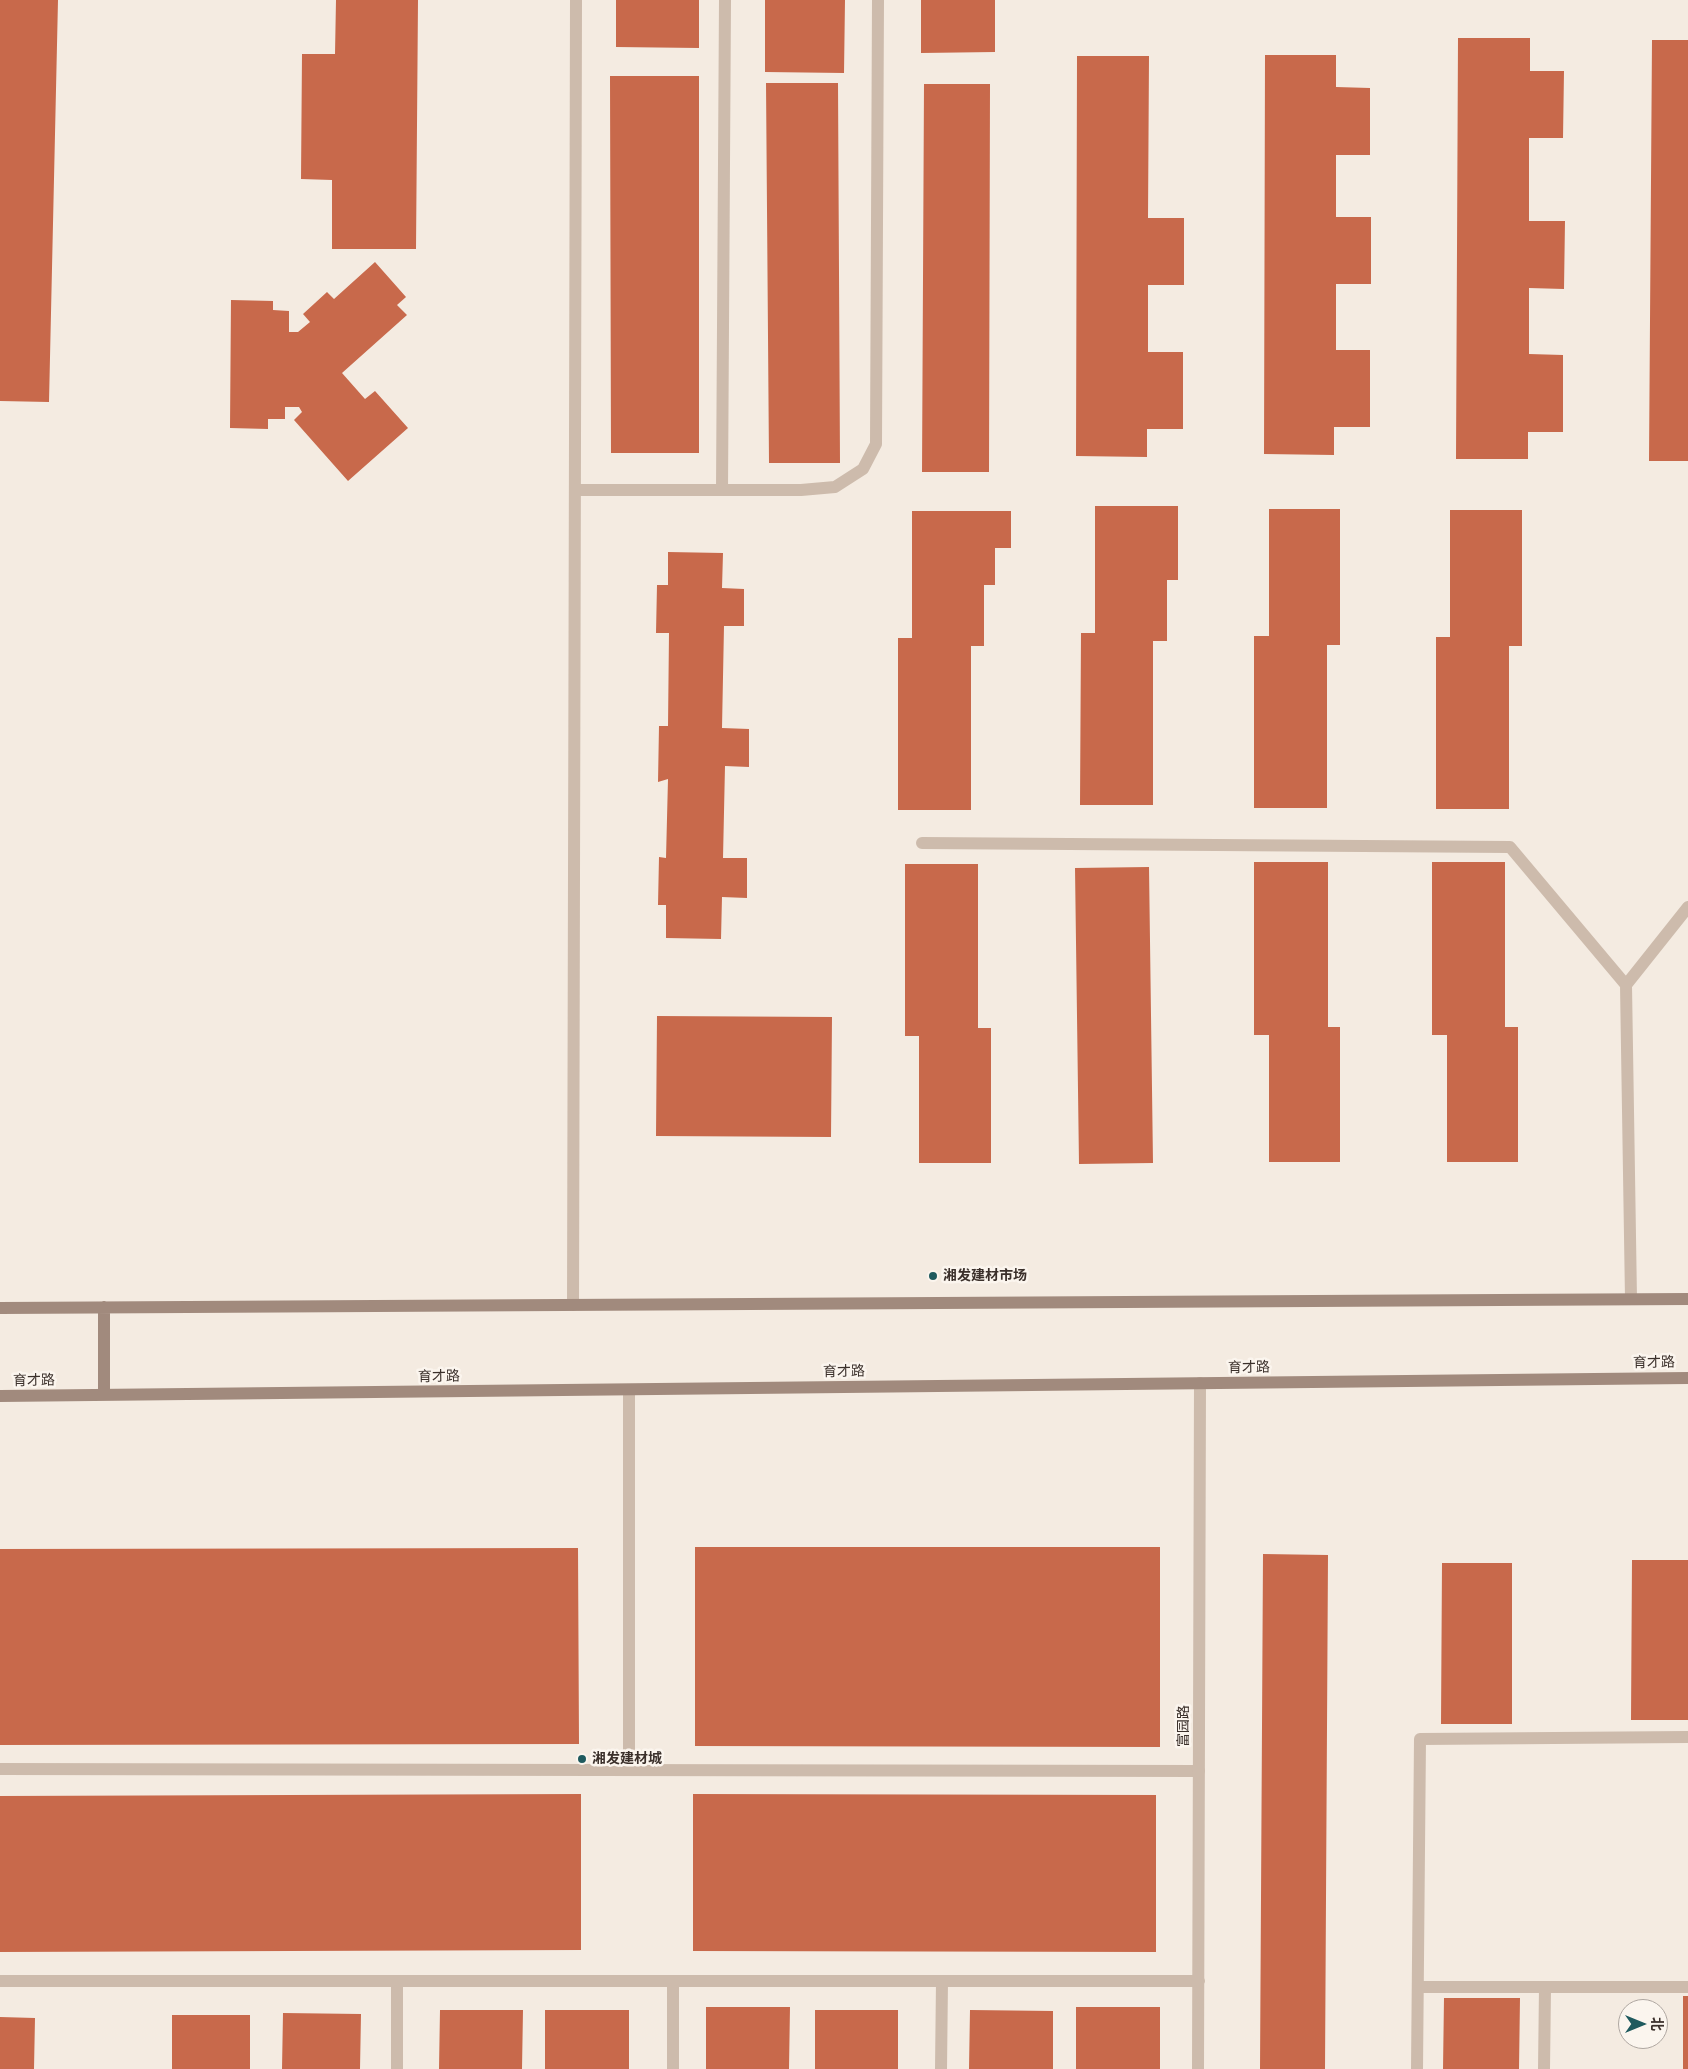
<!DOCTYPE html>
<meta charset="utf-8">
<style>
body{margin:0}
#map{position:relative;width:1688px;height:2069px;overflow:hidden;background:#f4ebe1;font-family:"Space Grotesk","Noto Sans SC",sans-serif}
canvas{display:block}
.north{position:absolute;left:1618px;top:1999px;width:50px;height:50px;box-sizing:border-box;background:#fbf5ee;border:1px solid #aea6a0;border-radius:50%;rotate:90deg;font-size:14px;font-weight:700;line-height:20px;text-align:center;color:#3b302b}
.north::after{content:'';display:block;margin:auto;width:18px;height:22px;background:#1f5a5e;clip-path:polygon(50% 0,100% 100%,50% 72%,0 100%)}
</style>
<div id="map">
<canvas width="1688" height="2069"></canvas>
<div class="north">北</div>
</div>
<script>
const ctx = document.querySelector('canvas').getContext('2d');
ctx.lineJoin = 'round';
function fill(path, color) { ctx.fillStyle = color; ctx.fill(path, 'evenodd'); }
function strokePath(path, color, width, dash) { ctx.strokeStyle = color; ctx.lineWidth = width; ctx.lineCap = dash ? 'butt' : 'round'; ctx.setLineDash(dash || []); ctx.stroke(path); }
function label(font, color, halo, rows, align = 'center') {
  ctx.font = font + ' "Space Grotesk","Noto Sans SC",sans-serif'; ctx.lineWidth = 5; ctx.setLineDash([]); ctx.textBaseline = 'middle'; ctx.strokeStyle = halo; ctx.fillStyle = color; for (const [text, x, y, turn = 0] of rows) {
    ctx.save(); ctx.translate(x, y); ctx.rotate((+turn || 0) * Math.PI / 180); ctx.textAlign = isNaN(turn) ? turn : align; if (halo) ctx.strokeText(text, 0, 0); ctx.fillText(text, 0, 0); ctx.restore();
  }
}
fill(new Path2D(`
 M0,0h58l-9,402 -49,-1z
 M336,0h82l-2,249h-84v-69l-31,-1 1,-125h33z
 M616,0h83v48l-83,-1z
 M765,0h80l-1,73 -79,-1z
 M921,0h74v52l-74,1z
 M1458,38h72v33h34l-1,67h-34v83h36l-1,68 -35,-1v66l34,1v77h-35v27h-72z
 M1652,40h36v421h-39z
 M1265,55h71v32l34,1v67h-34v62h35v67h-35v66h34v77h-36v28l-70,-1z
 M1077,56h72l-1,162h36v67h-36v67h35v77h-36v28l-71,-1z
 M610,76h89v377h-88z
 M766,83h72l2,380h-71z
 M924,84h66l-1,388h-67z
 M375,262l31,35 -9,8 10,10 -65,58 23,26 10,-8 33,37 -60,53 -54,-61 8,-8 -3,-5h-14v12h-17v10l-38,-1 1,-128 42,1v9l16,1v21h9l12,-10 -7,-8 24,-22 7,7z
 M1095,506h83v74h-11v61h-14v164h-73l1,-172h14z
 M1269,509h71v136h-13v163h-73v-172h15z
 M1450,510h72v136h-13v163h-73v-172h14z
 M912,511h99v37h-16v37h-11v61h-13v164h-73v-172h14z
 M668,552l55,1 -1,35 22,1v37h-20l-2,102 27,1v38l-24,-1 -2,92h24v40l-25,-1 -1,42 -55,-1v-33h-8l1,-48 7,1 2,-79 -10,3 1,-56h9l1,-93h-13l1,-48h11z
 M1254,862h74v165h12v135h-71v-127h-15z
 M1432,862h73v165h13v135h-71v-127h-15z
 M905,864h73v164h13v135h-72v-127h-14z
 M1149,867l4,296 -74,1 -4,-296z
 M657,1016l175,1 -1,120 -175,-1z
 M695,1547h465v200l-465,-1z
 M578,1548l1,196 -579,1v-196z
 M1263,1554l65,1 -3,514h-65z
 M1632,1560h56v160h-57z
 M1442,1563h70v161h-71z
 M581,1794v156l-581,2v-156z
 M693,1794l463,1v157l-463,-1z
 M1683,1996h5v73h-5z
 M1444,1998h76l-1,71h-76z
 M706,2007h84l-1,62h-83z
 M1076,2007h84v62h-84z
 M440,2010h83l-1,59h-83z
 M545,2010h84v59h-84z
 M815,2010h83v59h-83z
 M970,2010l83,1v58h-84z
 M283,2013l78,1 -1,55h-78z
 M172,2015h78v54h-78z
 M0,2017l35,1 -1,51h-34z`), '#c8694b');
strokePath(new Path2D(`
 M575,490h226l34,-3 28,-18 13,-25 2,-444
 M722,490l3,-490
 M922,843l588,4 116,138
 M1631,1299l-5,-314 62,-78
 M0,1769l1199,2
 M629,1770v-380
 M1418,1987h270
 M1417,2069l3,-330 268,-2
 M1544,2069l1,-82`), '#cdbbac', 12);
strokePath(new Path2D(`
 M573,1305l3,-1305
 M0,1981h1199
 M397,2069v-88
 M673,2069v-88
 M941,2069l1,-88
 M1198,2069l2,-686`), '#cdbbac', 12);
strokePath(new Path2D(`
 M104,1307v88
 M0,1308l1688,-9
 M0,1396l1688,-18`), '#a18a7d', 12);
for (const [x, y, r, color] of [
 [933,1276,5,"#1f5a5e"],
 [582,1759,5,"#1f5a5e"]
]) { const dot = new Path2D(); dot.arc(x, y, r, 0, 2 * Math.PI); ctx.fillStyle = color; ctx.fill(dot); strokePath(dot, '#fbf5ee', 2); }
label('bold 14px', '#3b302b', '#fbf5ee', [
 ["湘发建材市场",943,1276],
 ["湘发建材城",592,1759]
], 'left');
label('14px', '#3b302b', '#fbf5ee', [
 ["育才路",1654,1363,-1],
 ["育才路",1249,1368,-1],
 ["育才路",844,1372,-1],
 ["育才路",439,1377,-1],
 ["育才路",34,1381,-1],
 ["富园路",1184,1726,-90]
]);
</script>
